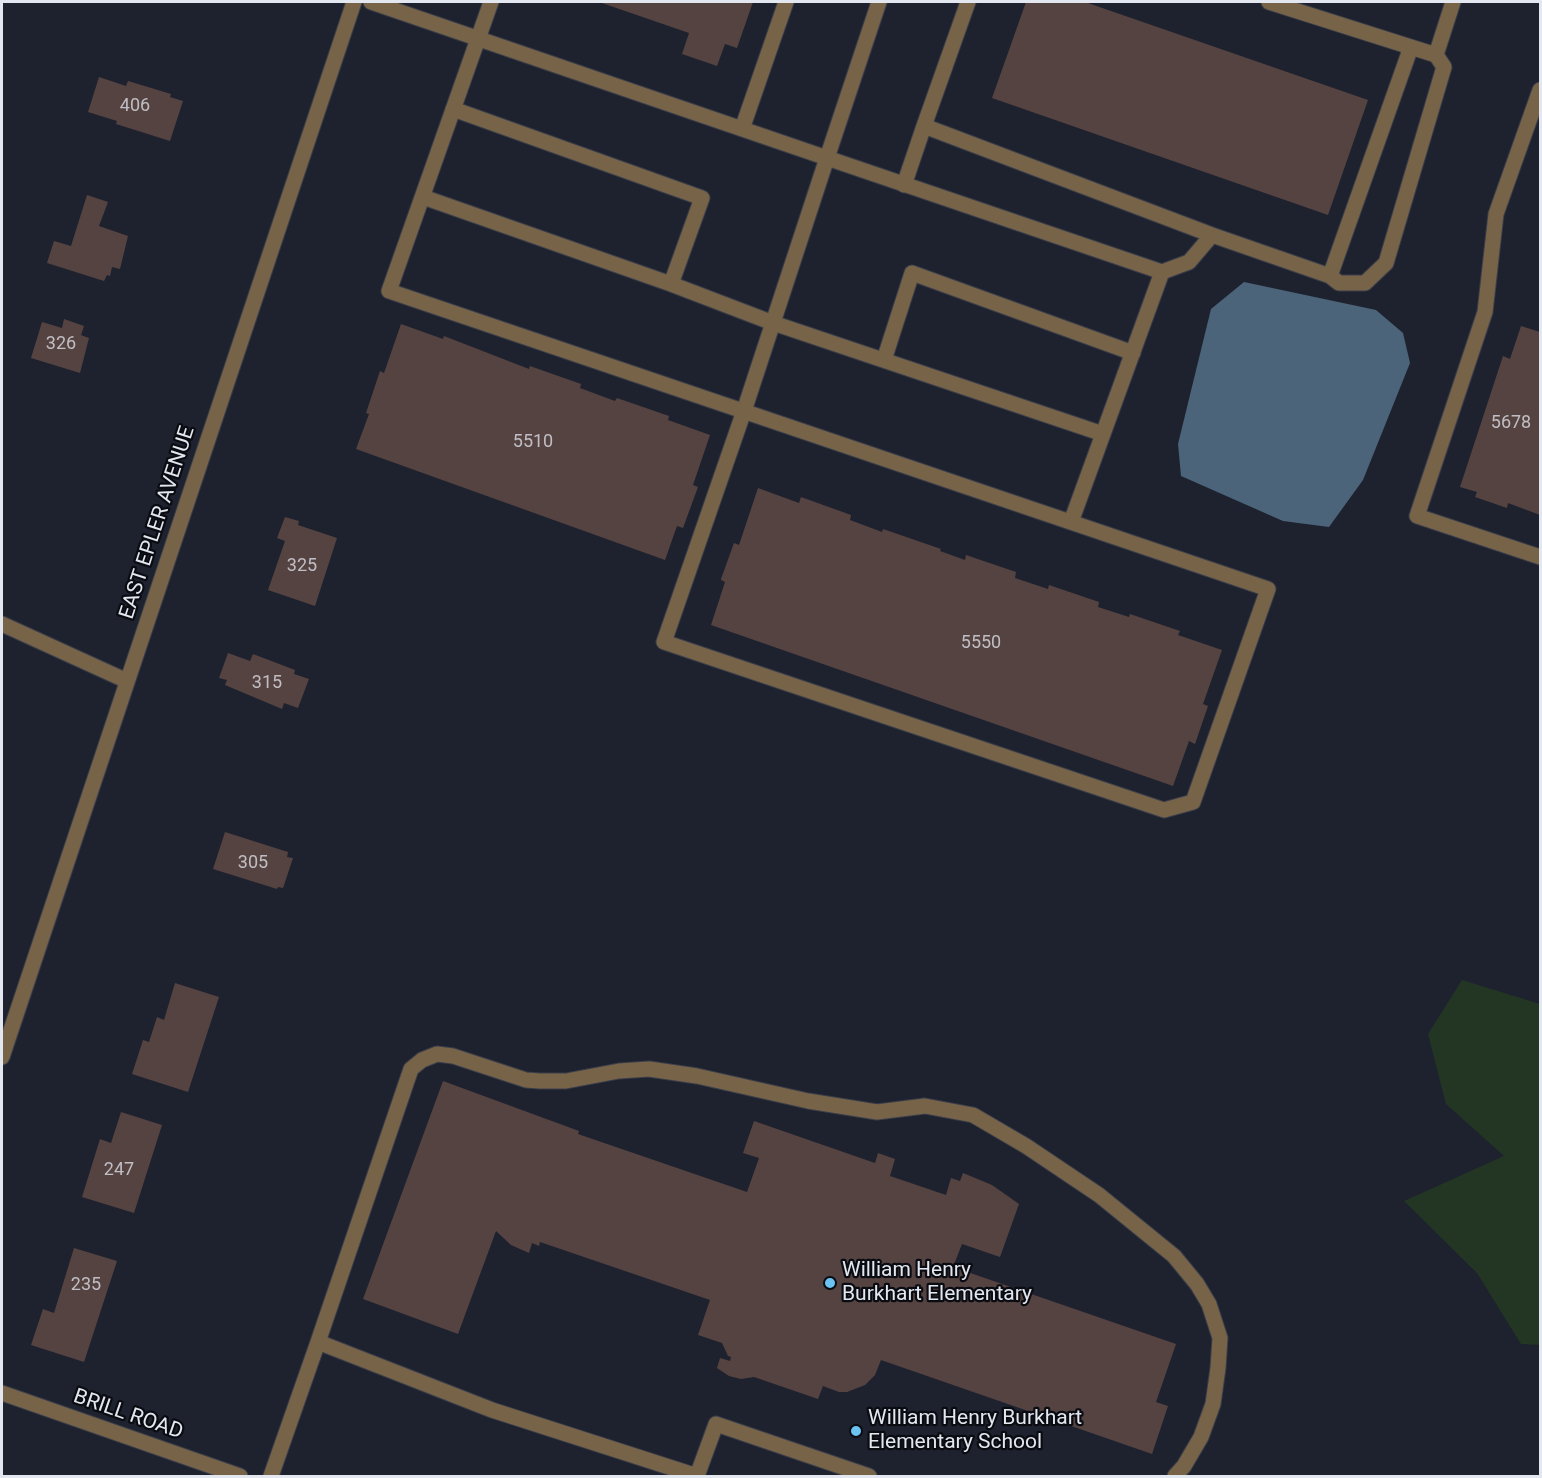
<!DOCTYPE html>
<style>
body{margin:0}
#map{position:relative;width:1542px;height:1478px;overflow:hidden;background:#1e222f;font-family:Roboto,sans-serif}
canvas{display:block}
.frame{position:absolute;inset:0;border:3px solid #e3e7f0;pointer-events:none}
</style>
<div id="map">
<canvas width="1542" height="1478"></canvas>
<div class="frame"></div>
</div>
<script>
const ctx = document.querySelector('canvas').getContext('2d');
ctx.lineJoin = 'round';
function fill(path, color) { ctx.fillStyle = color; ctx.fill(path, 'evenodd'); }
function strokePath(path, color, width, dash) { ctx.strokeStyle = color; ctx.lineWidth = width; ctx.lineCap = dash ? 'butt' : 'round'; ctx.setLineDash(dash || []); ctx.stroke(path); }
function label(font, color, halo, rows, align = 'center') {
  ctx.font = font + ' Roboto,sans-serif'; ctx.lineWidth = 4.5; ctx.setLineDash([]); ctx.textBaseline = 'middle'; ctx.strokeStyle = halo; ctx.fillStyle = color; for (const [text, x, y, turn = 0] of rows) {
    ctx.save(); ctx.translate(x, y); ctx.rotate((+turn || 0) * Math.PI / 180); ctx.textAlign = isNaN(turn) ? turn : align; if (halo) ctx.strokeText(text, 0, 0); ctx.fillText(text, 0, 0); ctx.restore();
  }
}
fill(new Path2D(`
 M1462,980l78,24v341l-19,-1 -44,-71 -73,-72 100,-45 -58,-52 -18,-70z`), '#223623');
fill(new Path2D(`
 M1244,282l132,28 27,23 7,30 -47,117 -34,47 -46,-6 -102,-45 -3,-32 33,-135z`), '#4b647a');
fill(new Path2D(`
 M599,2h154l-16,46 -12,-4 -8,22 -35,-12 7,-21z
 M1026,2h59l283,98 -40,115 -336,-117z
 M99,77l27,9 2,-5 43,13 -1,3 13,4 -13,40 -54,-17 1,-3 -29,-9z
 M87,195l21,7 -9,24 29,10 -8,33 -8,-2 -2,9 -3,-1 -3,6 -57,-18 7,-22 17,5z
 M64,319l20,7 -3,9 8,3 -9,35 -49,-15 11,-36 20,6z
 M401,324l42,15 1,-3 85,33 1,-3 51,18 -1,4 35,13 2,-3 52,18 -1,4 42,15 -17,50 5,2 -15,41 -6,-2 -12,34 -309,-111 13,-35 -3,-1 14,-42 4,2z
 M1521,326l19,6v183l-32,-12 -1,5 -32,-11 2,-5 -17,-5 43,-131 7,3z
 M758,488l41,15 2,-6 50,18 -1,5 32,12 1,-3 58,20 -1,2 25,9 1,-5 50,17 -1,6 33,11 1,-4 50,17 -1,5 31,10 1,-3 50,17 -2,4 44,15 -19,54 5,2 -13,38 -6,-3 -16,45 -462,-161 14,-43 -4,-2v-1l13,-36 5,2z
 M285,517l14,4 -1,4 39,13 -22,68 -47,-16 17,-49 -8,-3z
 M228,653l22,8 3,-7 42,16 -1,4 15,5 -11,29 -14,-5 -2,6 -57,-24 2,-5 -8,-2z
 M225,832l63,20 -1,5 6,1 -10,30 -5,-1 -1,2 -64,-20z
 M175,983l44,14 -31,95 -56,-18 11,-34 6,2 8,-25 7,3z
 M443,1081l136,50 -1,3 169,58 12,-34 -16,-5 11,-32 121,42 3,-10 17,6 -5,17 56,19 5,-17 9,3 3,-8 29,12 27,19 -19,53 -38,-13 -9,23 223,77 -20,58 12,4 -16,48 -271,-94 -6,15 -10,10 -18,7h-8l-16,-6 -5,13 -64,-22 -13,2 -12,-3 -12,-8 3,-10 10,3 1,-4 -3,-1 -6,-13 -24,-8 12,-35 -170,-58 -1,4 -7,-3 -3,10 -18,-8 -15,-14 -38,103 -95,-35z
 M121,1112l41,13 -28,88 -52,-16 18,-58 11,4z
 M74,1248l43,13 -33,101 -53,-17 12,-36 11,4z`), '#554341');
const minor = new Path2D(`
 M371,2l456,156 52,-156
 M491,2l-102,289c293,99 586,199 879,298l-75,213 -29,8 -500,-168 80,-231 83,-253 335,114 -91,250
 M968,2l-44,124 288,109 118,41 9,7h26l21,-20 58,-196 -8,-12
 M1269,2l167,53 17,-53
 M1540,90l-44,124 -11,98 -68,204 123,41
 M453,109l249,89 -31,86
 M742,129l44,-127
 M904,185l20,-59
 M423,197l248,87 102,39 330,111
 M1162,272l27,-10 23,-27
 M1330,276l81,-229
 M884,360l28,-87 221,80
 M2,624l125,57
 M2,1057l352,-1055
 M318,1342l93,-273 11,-9 15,-6 16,2 73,24 14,1h26l53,-10 30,-2 48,7 111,25 69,11 48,-6 48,9 53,31 73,49 75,61 23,28 12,20 11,34 -2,30 -5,36 -12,33 -17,29 -9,10
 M2,1393l238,83
 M271,1476l47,-134 174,68 205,66
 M697,1476l19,-52 153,52`);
strokePath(minor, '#3a3e4a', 17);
strokePath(minor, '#776348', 15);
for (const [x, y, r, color] of [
 [830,1283,6,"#6bc3f2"],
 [856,1431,6,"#6bc3f2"]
]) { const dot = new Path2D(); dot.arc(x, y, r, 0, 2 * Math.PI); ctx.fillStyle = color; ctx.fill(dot); strokePath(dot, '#0a0c12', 2); }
label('18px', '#c0bec4', null, [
 ["406",135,106],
 ["326",61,344],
 ["5678",1511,423],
 ["5510",533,442],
 ["325",302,566],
 ["5550",981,643],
 ["315",267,683],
 ["305",253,863],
 ["247",119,1170],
 ["235",86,1285]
]);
label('21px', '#e3e7f0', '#0a0c12', [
 ["EAST EPLER AVENUE",158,523,-72],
 ["BRILL ROAD",128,1415,19]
]);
label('21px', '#e3e7f0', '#0a0c12', [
 ["William Henry",842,1271],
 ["Burkhart Elementary",842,1295],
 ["William Henry Burkhart",868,1419],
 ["Elementary School",868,1443]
], 'left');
</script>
